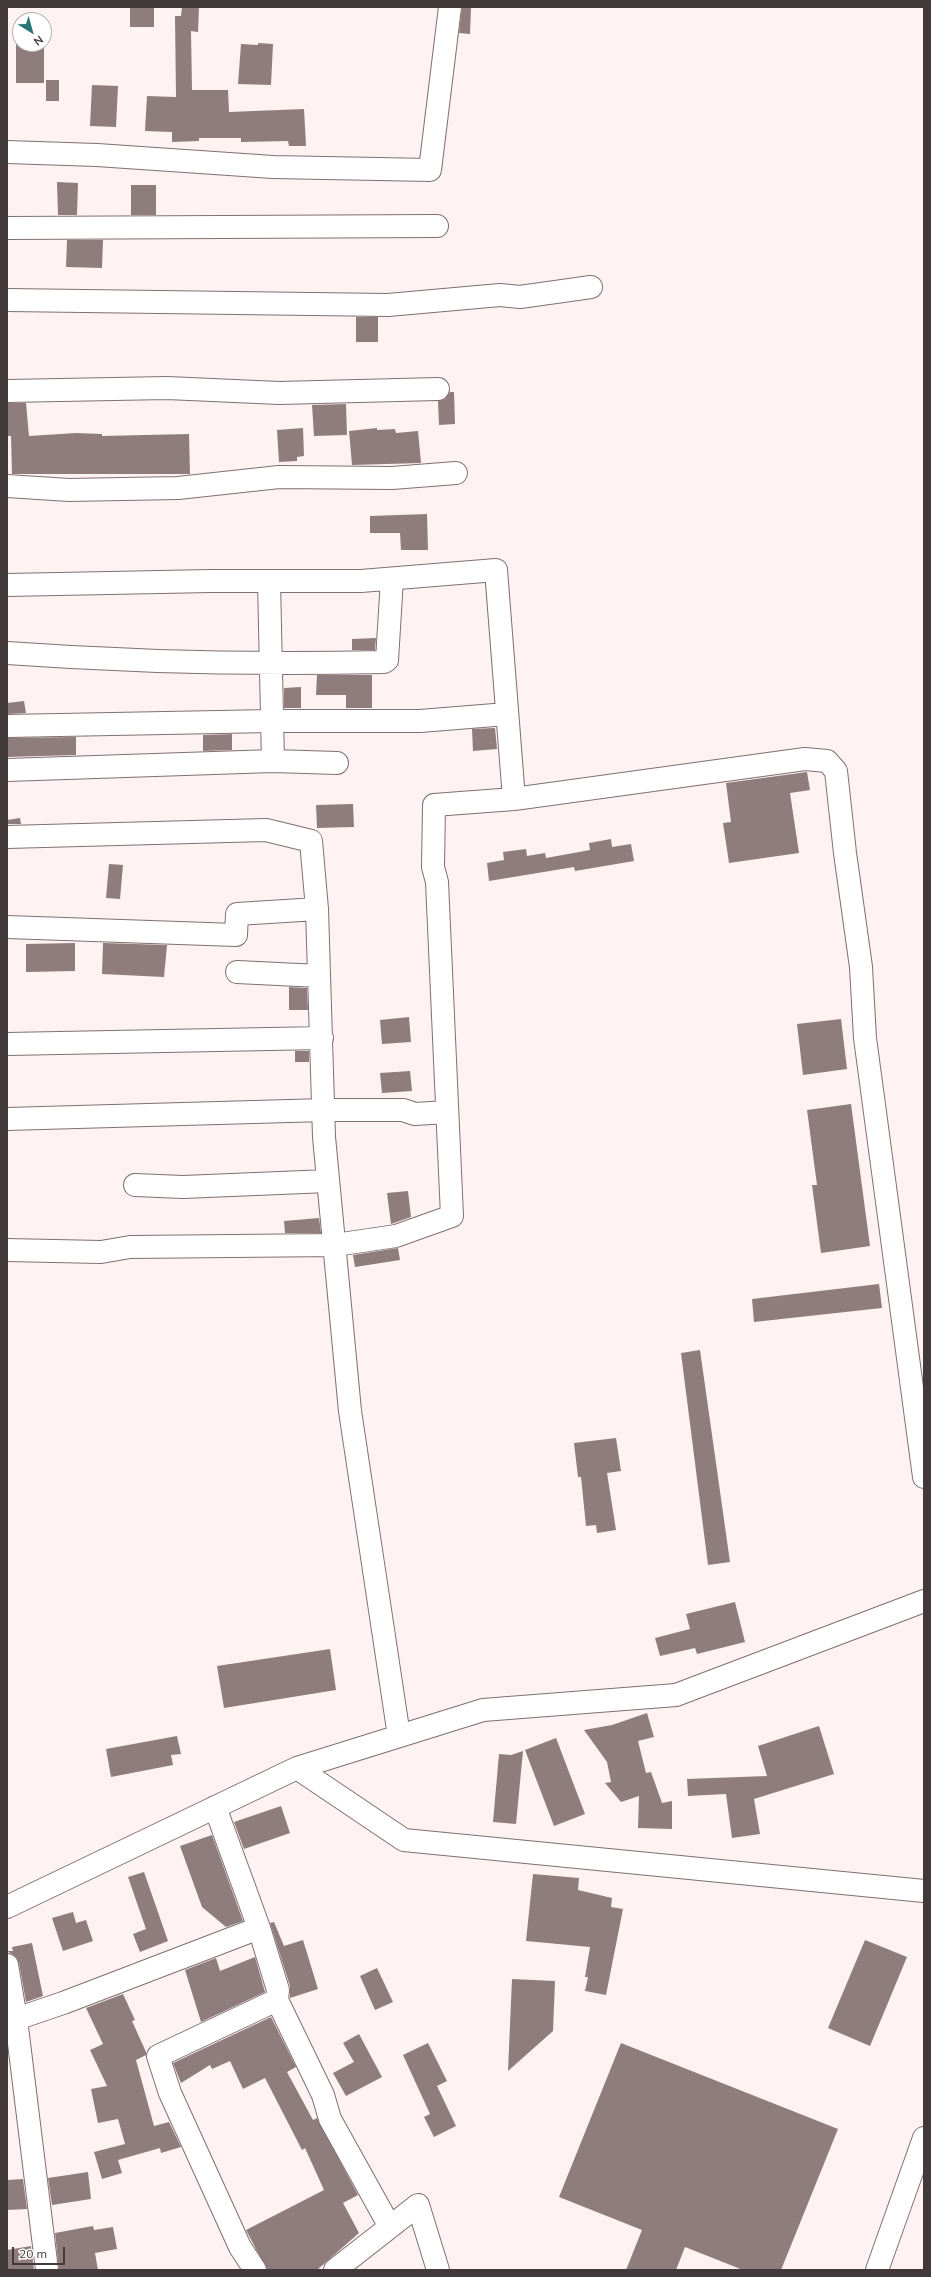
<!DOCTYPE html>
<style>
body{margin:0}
#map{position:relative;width:931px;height:2277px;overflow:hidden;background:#fef2f2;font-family:Mulish,sans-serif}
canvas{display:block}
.frame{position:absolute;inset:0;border:8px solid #423a3a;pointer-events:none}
.north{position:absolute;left:12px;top:12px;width:40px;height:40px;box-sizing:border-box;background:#fff;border:1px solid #b3b0b0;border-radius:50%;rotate:143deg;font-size:11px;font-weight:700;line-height:16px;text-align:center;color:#423a3a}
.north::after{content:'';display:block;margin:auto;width:14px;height:18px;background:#297476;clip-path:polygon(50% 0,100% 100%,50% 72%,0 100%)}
.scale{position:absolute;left:12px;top:2247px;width:53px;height:18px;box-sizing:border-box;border:2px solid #423a3a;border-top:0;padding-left:5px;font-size:12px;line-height:14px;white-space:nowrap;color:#423a3a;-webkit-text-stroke:3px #fff;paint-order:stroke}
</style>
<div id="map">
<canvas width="931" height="2277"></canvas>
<div class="frame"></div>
<div class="north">N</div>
<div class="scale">20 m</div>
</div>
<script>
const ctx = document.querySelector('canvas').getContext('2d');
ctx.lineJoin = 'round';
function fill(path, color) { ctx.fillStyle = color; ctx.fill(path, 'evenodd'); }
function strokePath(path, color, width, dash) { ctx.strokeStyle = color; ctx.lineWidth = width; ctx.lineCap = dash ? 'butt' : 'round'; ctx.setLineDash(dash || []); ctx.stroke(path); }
fill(new Path2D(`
 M130,7h24v20h-24z
 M182,7h17l-1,25 -7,-1 1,59h36l1,22 75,-3 2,37h-17l-1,-5 -47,1v-4h-42v3l-27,1v-10l-27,-1 2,-35 29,1 -1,-81h6z
 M462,7h9l-1,27 -11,-1z
 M16,41h4v3h24v-3v42h-28z
 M258,43l15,1 -2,41 -33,-1 3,-40 17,1z
 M46,80h13v21h-13z
 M92,85l26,1 -2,41 -26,-1z
 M57,182l21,1 -1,32h-19z
 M131,185h25v30h-25z
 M67,240h36l-1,28 -36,-1z
 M356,317h22v25h-22z
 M450,392h4l1,32 -16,1 -1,-24 7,-2z
 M7,403h19l3,33 47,-3 26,1v2l87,-2 1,40h-178l-1,-38h-4z
 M346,404l1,31 -33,1 -2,-31z
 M303,428l1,28 -7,1v4l-18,1 -2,-32z
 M377,428v2l18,-1 1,4 22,-2 3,32 -69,2 -3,-34z
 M427,514l1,36h-27l-1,-17h-30v-17z
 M376,638l-1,12h-23v-11z
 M317,675h55v33h-26v-13h-30z
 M301,687v21h-17v-20z
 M24,701l2,12 -19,1v-11z
 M495,728l2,21 -24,2 -1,-22z
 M232,734v16l-29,1v-16z
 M76,737v18l-69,2v-19z
 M807,772l3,18 -20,3 9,60 -70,10 -6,-40 8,-1 -5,-39z
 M353,804l1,23 -37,1 -1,-23z
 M20,818l1,6h-14v-4z
 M611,839l1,8 19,-3 3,17 -59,10 -1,-4 -85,14 -2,-18 17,-3 -1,-8 23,-3 1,7 18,-3 1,5 44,-8 -1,-7z
 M109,864l14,1 -3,34 -14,-1z
 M75,943v28l-49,1v-28z
 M103,943l64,2 -3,32 -62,-3z
 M289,987l18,1 1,22h-19z
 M409,1017l2,25 -29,2 -2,-24z
 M841,1019l6,50 -44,6 -6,-51z
 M295,1051h14v11h-14z
 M410,1071l2,20 -30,2 -2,-20z
 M851,1104l19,142 -49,7 -9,-68h5l-10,-75z
 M408,1191l3,26 -20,7 -4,-31z
 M319,1218l2,15h-36l-1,-12z
 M398,1248l2,12 -45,7 -2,-12z
 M879,1284l3,24 -128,14 -2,-23z
 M700,1350l30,212 -22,3 -27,-212z
 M616,1438l5,33 -14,2 9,57 -19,3 -1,-8 -10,1 -5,-49h-3l-4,-34z
 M735,1602l10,40 -48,12 -2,-6 -35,8 -5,-18 35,-9 -4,-15z
 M330,1649l6,41 -112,18 -7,-42z
 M647,1713l7,24 -16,4 8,32 5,-1 11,31 10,-2v28l-34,-1 1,-32 -18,6 -16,-19 6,-1 -4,-20 -23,-32 28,-5z
 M819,1726l15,48 -80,25 6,35 -28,4 -6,-44 -38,2 -1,-17 80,-3 -9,-30z
 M177,1736l4,18 -10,1 2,10 -62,12 -5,-28z
 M556,1738l29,76 -31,12 -29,-76z
 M523,1751l-7,73 -23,-2 6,-68 12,1z
 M281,1806l9,27 -46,16 -10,-27z
 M212,1835l31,86 -17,6 -24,-20 -22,-61z
 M144,1872l24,69 -28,11 -7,-18 13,-5 -18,-52z
 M533,1874l46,4 -1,12 34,8 -1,9 12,2 -17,86 -21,-4 3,-14h-3l5,-30 -64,-6z
 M73,1912l3,11 10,-3 7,21 -30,10 -11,-33z
 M274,1922l10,24 19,-6 15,49 -28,9v-12l-20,-63z
 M865,1940l42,17 -37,89 -42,-18z
 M32,1943l11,53 -17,6 -7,-39 -3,-6 -9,-6h6l-1,-4z
 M255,1957l10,35 -64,30 -16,-52 31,-12 4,13z
 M377,1968l16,34 -18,8 -15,-34z
 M512,1979l43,2 -2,50 -45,40z
 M123,1994l12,26 -3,1 14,31v3l-10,5 18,66 15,-4 12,25 -20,6 -1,-5 -42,12 4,13 -20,6 -8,-27 31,-8 -7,-25 -20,4 -7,-34 16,-3 -17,-36 13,-6 -17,-36z
 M271,2017l25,50 -9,5 26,48 4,-2 41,77 -15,8 16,30 -42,37h-50l-21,-40 78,-40 -19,-42 -3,2 -37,-72 -22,11 -13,-28 -18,8 -2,-4 -29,18 -8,-20z
 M359,2034l23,43 -36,19 -13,-23 21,-11 -11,-19z
 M428,2043l19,38 -10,5 19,40 -22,11 -10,-20 6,-3 -27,-59z
 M621,2043l217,86 -57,141h-38l-58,-23 -9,23h-50l16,-40 -83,-33z
 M88,2172l3,27 -39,6 -4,-27z
 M23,2179l4,30 -20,1v-30z
 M93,2226l1,4 19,-3 4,22 -22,4 3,17h-39l-4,-37z
 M31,2246l3,24h-27v-20z`), '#8f7d7d');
const minor = new Path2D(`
 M7,152l90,3 176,12 157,3 20,-163
 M7,228l430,-2
 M7,300l381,5 112,-10 20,2 71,-10
 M7,391l160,-3 112,5 159,-4
 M7,486l62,4 109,-2 101,-11 113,1 64,-5
 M269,581l4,180
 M7,585l204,-4h150l135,-11 18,229
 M7,653c126,9 250,12 377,9l3,-2 5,-81
 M7,726l264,-5h149l87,-7
 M7,770l266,-9 64,2
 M7,837l259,-7 45,11 6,68
 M7,927l229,8 1,-21 80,-5 7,228 26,274 49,325
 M237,972l82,4
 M7,1044l315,-6
 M7,1119l317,-9h79l12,4 32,-2
 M135,1185l48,2 145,-6
 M7,1250l94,2 29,-5 205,-2 61,-9 56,-20 -15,-334 -4,-15 1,-62 80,-6 291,-40 22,2 9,10 9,82 16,114 4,71 59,439
 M297,1768l107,72 520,51
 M215,1807l44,121 19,62 -1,10 46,95 7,24 60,108
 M7,1907l290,-139 186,-58 193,-15 248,-94
 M7,1965l9,54 47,-16 196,-75
 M16,2019l31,251
 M255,2270l-15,-23 -70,-154 -12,-37 119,-56
 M335,2270l83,-65 20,65
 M877,2270l47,-132`);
strokePath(minor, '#806f6f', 24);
strokePath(minor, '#fff', 22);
</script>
